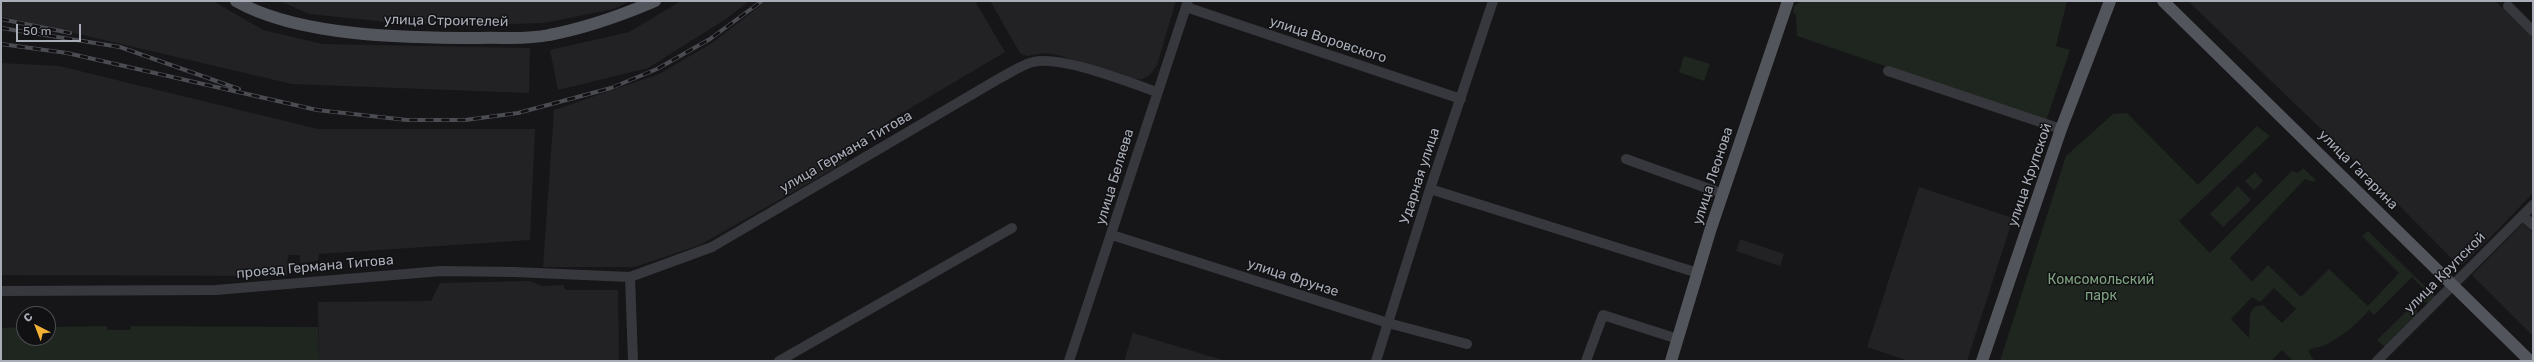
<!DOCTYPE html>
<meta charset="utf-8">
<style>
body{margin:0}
#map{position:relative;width:2534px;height:362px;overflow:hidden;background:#161618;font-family:Rubik,sans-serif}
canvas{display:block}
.frame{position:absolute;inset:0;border:2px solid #a8adb8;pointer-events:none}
.north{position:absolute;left:16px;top:306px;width:40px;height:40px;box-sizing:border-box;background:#111113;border:1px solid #4d4f55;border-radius:50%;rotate:318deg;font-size:11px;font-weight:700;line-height:16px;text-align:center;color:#a8adb8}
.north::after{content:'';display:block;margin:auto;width:14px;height:18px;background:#f2b134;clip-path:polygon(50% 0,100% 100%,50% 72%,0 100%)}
.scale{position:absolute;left:16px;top:24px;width:65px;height:18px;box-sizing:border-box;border:2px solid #a8adb8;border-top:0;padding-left:5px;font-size:12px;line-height:14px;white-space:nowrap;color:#a8adb8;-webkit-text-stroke:3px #111113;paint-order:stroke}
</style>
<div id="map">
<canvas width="2534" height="362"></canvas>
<div class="frame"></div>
<div class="north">С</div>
<div class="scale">50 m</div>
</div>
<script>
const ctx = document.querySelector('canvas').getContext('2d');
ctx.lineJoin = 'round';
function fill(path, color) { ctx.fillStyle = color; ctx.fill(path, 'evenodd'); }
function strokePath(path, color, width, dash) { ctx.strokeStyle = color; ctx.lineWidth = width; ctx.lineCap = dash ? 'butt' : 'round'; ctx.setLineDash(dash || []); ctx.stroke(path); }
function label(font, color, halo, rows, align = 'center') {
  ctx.font = font + ' Rubik,sans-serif'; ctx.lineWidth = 3; ctx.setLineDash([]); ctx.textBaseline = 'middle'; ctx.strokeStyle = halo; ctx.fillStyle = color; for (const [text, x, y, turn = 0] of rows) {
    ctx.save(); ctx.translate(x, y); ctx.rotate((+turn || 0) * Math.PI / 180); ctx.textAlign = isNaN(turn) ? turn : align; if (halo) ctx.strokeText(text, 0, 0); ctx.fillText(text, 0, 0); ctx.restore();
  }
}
fill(new Path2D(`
 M1,1h212l50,29 60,14 207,4 -1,45 -237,-9 -291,-68z
 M280,1h350l-16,8 -70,14 -69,2 -78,-2 -88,-9z
 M681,1h68l-23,18 -78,49 -90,22 -8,-40 79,-18z
 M766,1h209l30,51 -113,67 -40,31 -8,13 -144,82 -65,22h-92l11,-157 105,-36 53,-31z
 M990,1h186l-19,64 -7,10 -8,4h-11l-73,-24 -14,-2 -17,3 -7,-3z
 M2188,1h307l38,36v156l-43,45 -27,26 -5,1 -85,-86z
 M1,63l58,3 259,63h217l-5,111 -211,14 -1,7 -18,2v-8h-12l-1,21 -286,-1z
 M1919,187l94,31 -46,143h-58l-42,-14z
 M2523,223l10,10v103l-61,-61z
 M1740,239l44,15 -4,12 -44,-15z
 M530,281l12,5 22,-1 1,5h53l1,71h-300l-1,-59 113,-1 9,-18z
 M1133,333l93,28h-102z`), '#222225');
fill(new Path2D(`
 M1801,1h266l-11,45 14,4 -24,71 -249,-85 -1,-21 -3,-3 1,-6z
 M1684,56l26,8 -6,17 -25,-9z
 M2127,113l71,72 59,-59 13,10 -91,85 31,32 82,-82 6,2 5,-5 13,12 -2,2 -9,-3 -75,79 22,24 16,-17 33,32 28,-28 39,37 31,-33 -37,-37 6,-5 68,66 -9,6 -8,-4 7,-8 -14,-14 -38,38 -5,-5c-12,14 -27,27 -44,35 -6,3 -11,1 -17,6l6,10h-21l-11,-11 -11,11h-271l66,-205 47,-42zM2274,288l22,21 -14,14 -19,-18 -9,2 -4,7 -1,24 -18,-19 21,-22 8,5z
 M2255,172l8,9 -9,9 -9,-9z
 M2238,186l13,14 -28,27 -13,-13z
 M2414,304l4,9 -33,34 -8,-7z
 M107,326v4h23l1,-4 187,1 1,34h-318v-33l23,-1v11h24v-11z`), '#1e261f');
strokePath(new Path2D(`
 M2508,6l25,25
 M1186,7l275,92
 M1888,71l173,58
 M1626,159l89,32
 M1430,189l268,84
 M2523,216l10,9
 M1112,235l276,88 79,21
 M630,277l3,84
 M1,291l215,-1 225,-19 73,1 116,5 82,-30 288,-169c10,-5 21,-13 33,-16 28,-7 95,20 124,30
 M779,361l233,-133
 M1069,361l119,-360
 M1376,361l54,-172 63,-188
 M1586,361l17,-46 75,24
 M2377,361l156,-156`), '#37383d', 10);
strokePath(new Path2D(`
 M236,1c63,36 172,37 243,37 23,-1 47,2 70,-3 37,-7 71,-19 106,-34
 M2163,1l367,360
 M1671,361l40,-133 77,-227
 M1982,361l79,-232 49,-128`), '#53555c', 12);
const rail = new Path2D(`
 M1,19l69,14
 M1,28l119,19 119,42
 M1,44l66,9 250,57 90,10h58l53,-7 93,-25 46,-19 53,-30 52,-38`);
strokePath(rail, '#4a4c52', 4);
strokePath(rail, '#111113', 2.5, [8]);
label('14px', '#a8adb8', '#111113', [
 ["улица Строителей",446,21,1],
 ["улица Воровского",1328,40,18],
 ["улица Германа Титова",846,152,-30],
 ["улица Гагарина",2358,170,45],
 ["улица Крупской",2030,175,-71],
 ["Ударная улица",1420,176,-72],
 ["улица Леонова",1713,176,-72],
 ["улица Беляева",1115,177,-73],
 ["проезд Германа Титова",315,267,-5],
 ["улица Крупской",2445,273,-45],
 ["улица Фрунзе",1293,278,18]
]);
label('14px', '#7fa381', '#111113', [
 ["Комсомольский",2101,280],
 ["парк",2101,296]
]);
</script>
